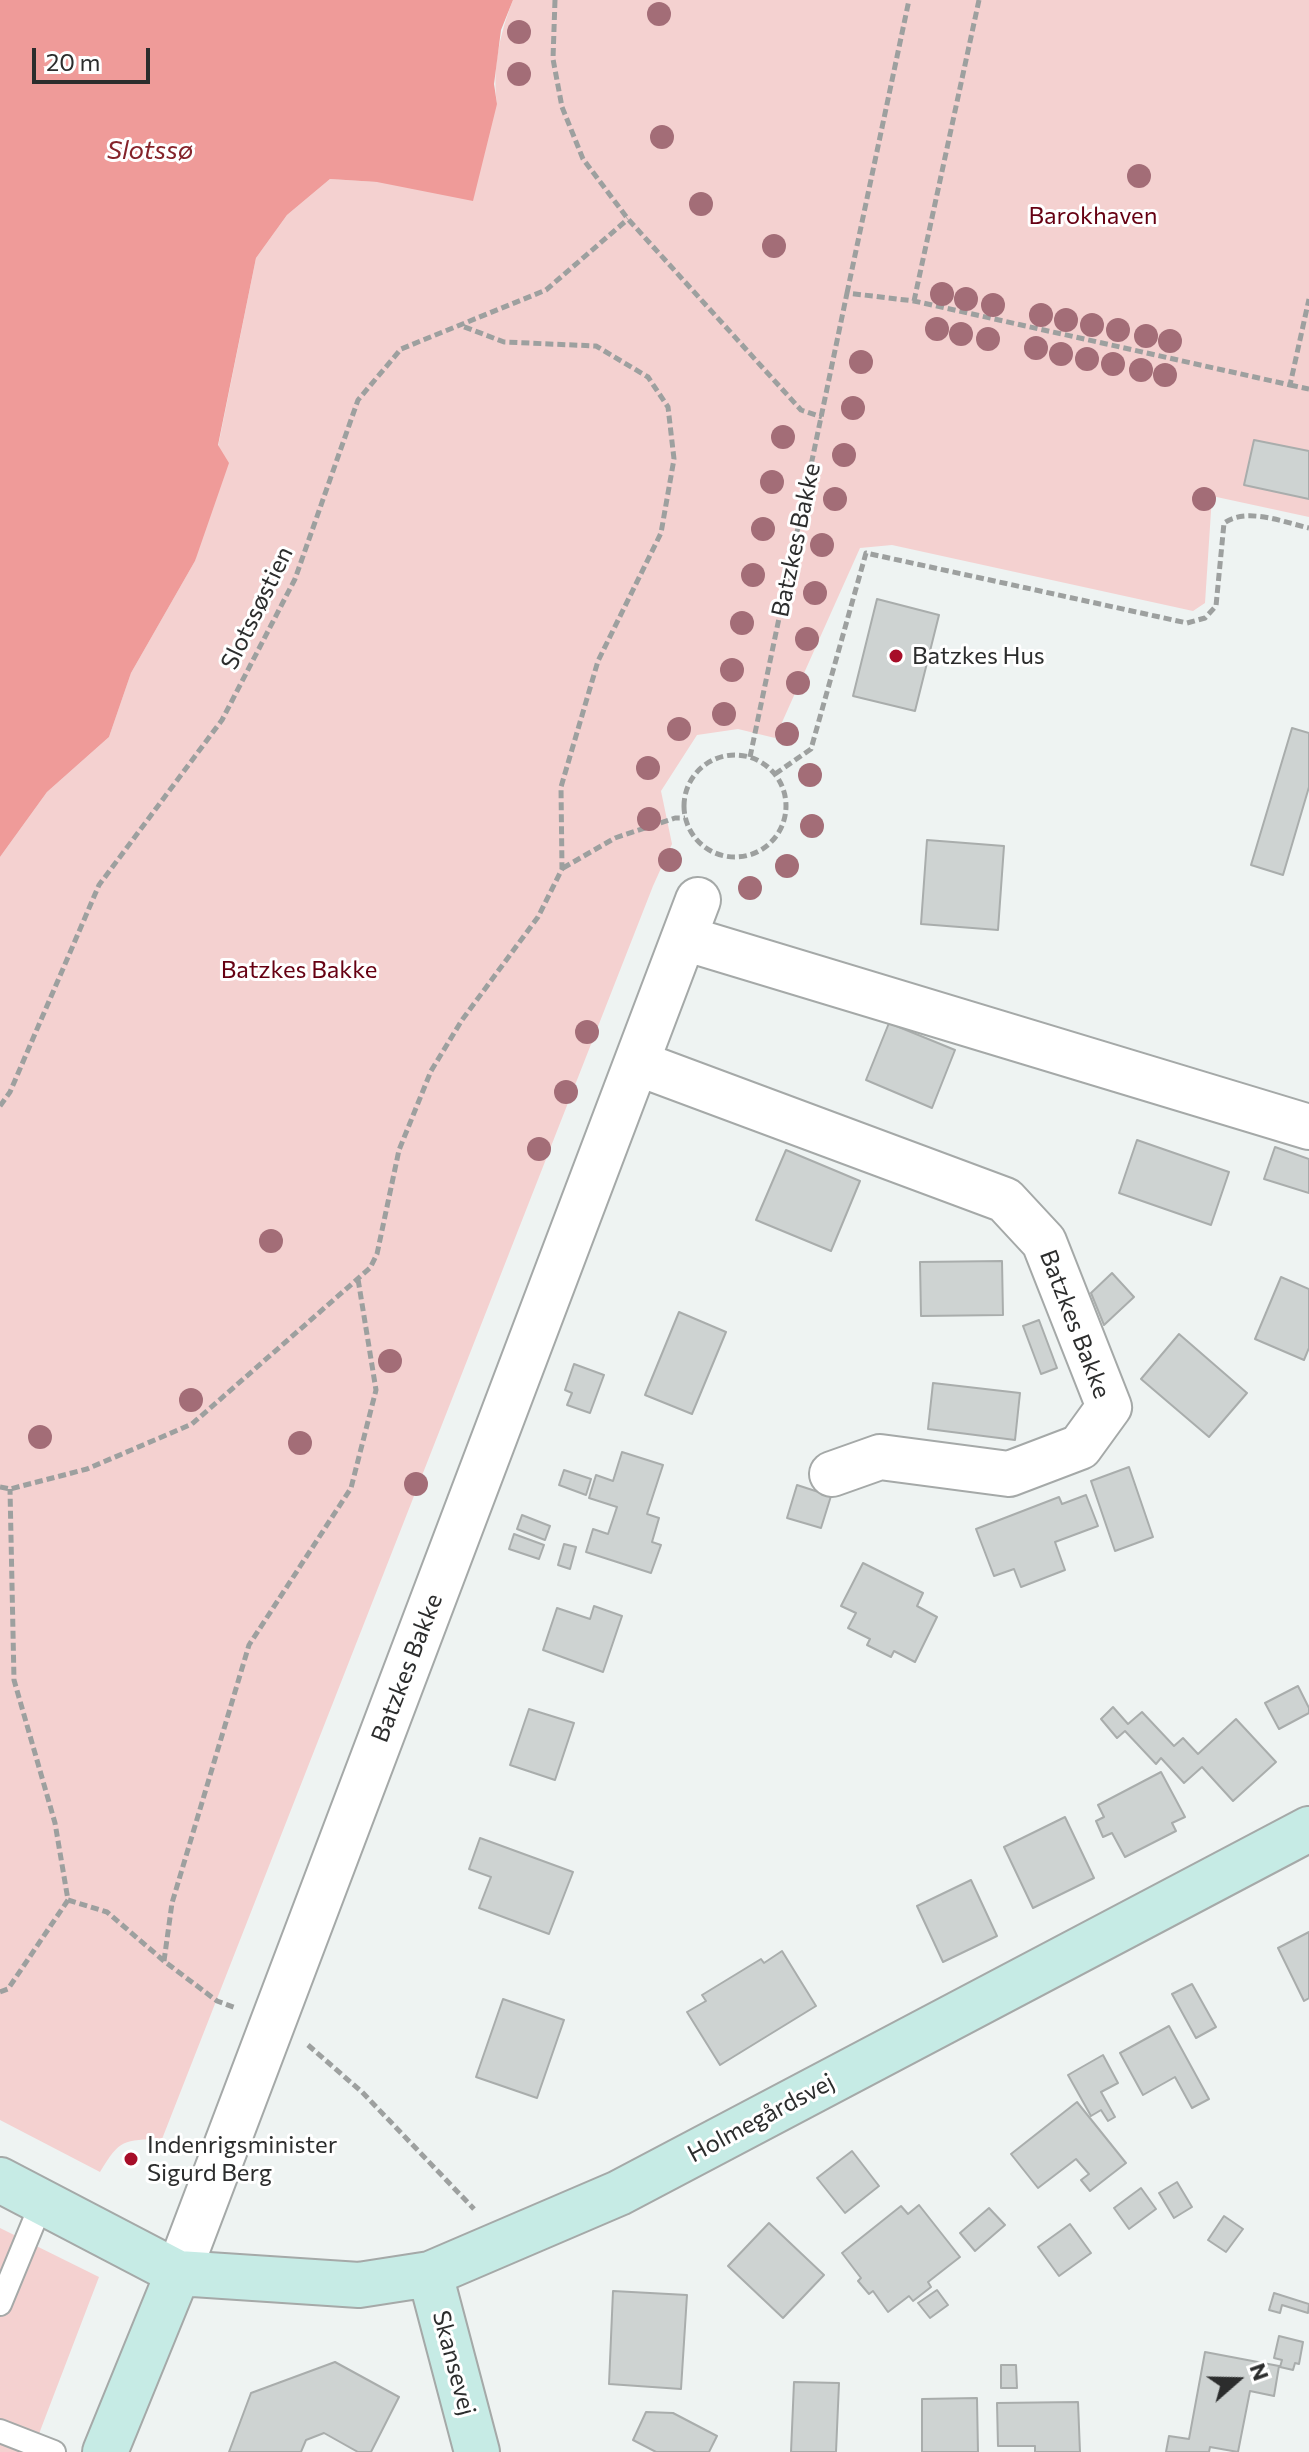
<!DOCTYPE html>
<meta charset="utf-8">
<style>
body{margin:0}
#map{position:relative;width:1309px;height:2452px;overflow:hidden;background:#eef3f2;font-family:Commissioner,sans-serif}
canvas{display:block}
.north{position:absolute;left:1197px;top:2340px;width:80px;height:80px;-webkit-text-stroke:6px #fff;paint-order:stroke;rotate:70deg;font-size:22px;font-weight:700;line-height:32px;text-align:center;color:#2c2d2d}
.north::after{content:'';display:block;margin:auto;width:28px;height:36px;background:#2c2d2d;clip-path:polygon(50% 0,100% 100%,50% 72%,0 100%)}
.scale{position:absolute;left:32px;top:48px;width:118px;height:36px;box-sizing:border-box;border:4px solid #2c2d2d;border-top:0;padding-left:10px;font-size:24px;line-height:28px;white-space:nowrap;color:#2c2d2d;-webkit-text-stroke:6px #fff;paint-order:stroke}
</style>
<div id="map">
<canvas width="1309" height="2452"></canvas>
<div class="north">N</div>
<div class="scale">20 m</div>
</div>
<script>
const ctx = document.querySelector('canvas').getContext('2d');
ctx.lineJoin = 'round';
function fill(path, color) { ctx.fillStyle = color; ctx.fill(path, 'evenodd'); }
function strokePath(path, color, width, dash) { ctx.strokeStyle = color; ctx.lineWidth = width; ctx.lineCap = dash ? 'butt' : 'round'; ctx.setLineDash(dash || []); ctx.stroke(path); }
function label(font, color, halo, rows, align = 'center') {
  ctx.font = font + ' Commissioner,sans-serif'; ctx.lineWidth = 6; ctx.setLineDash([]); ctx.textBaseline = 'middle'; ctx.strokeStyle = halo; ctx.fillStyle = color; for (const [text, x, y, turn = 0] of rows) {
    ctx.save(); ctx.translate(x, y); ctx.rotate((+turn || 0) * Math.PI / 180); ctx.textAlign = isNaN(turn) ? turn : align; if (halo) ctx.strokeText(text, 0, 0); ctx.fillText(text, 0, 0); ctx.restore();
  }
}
fill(new Path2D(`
 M513,0h796v517l-97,-21 -7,107 -12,8 -301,-66 -32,3 -85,190 -37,-9 -41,6 -36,56 11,53 -19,42 -491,1253c-39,1 -42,0 -62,33l-100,-52v-1263l47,-65 62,-55 22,-64 64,-112 61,-303 31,-43 43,-36 47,3 120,-78c-5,-36 3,-71 16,-104z
 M0,2228l99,49 -67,175h-32z`), '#f4d1d0');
fill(new Path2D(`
 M0,0h513l-12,30 -7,54 3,20 -24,97 -96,-19 -47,-3 -43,36 -31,43 -38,187 11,18 -34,98 -64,112 -22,64 -62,55 -47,65z`), '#ef9b99');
const building = new Path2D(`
 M1254,440l55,11v48l-65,-14z
 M877,599l62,16 -24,96 -62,-15z
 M1292,728l17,5v54l-26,88 -32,-10z
 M927,840l77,6 -6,84 -77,-6z
 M889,1023l66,27 -23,58 -66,-28z
 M1137,1140l92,32 -18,53 -92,-32z
 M1275,1147l34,12v34l-45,-14z
 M786,1150l74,31 -29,70 -75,-31z
 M1002,1261l1,54 -82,1 -1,-54z
 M1112,1273l22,24 -30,28 -13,-32z
 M1281,1277l28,12v59l-5,12 -49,-21z
 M679,1312l47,20 -34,82 -47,-19z
 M1039,1320l18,48 -16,6 -18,-48z
 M1179,1334l68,59 -38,44 -68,-58z
 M574,1364l30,11 -14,38 -23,-8 5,-12 -7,-3z
 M933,1383l87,10 -5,47 -87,-11z
 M622,1452l41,13 -16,49 12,4 -7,24 9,3 -10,28 -65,-21 7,-23 15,5 9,-27 -28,-9 7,-23 17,6z
 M1129,1467l24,70 -38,14 -24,-70z
 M564,1470l27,9 -5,16 -27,-10z
 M797,1485l34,11 -10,32 -34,-10z
 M1086,1495l12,31 -43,16 10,28 -44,17 -7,-18 -20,7 -18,-47 83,-32 3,7z
 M522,1515l28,11 -5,14 -28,-11z
 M514,1534l30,11 -5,14 -30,-10z
 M564,1544l12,3 -6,22 -12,-4z
 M863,1563l60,30 -6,13 20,11 -22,45 -21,-11 -3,6 -24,-12 3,-6 -22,-11 8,-15 -15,-7z
 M594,1606l28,10 -19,56 -60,-22 14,-42 33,11z
 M1298,1686l11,22v5l-30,16 -14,-26z
 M1113,1707l15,17 14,-12 32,34 9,-8 15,16 38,-35 40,43 -43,39 -31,-34 -18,16 -23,-25 -5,6 -31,-33 -8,7 -16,-19z
 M529,1709l45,14 -19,57 -45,-15z
 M1161,1772l24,45 -13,6 4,8 -51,26 -13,-24 -9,4 -7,-16 8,-4 -6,-12z
 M1065,1817l29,61 -61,30 -29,-61z
 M480,1838l93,34 -24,62 -70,-26 12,-31 -22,-8z
 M971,1880l26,56 -54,26 -26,-56z
 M1309,1932v66l-5,3 -26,-53z
 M782,1951l34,55 -96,59 -33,-53 19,-11 -4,-6 59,-36 3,4z
 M1192,1984l24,43 -20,11 -24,-44z
 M503,1999l61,21 -27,78 -61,-21z
 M1169,2026l40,73 -17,9 -17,-31 -32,18 -23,-42z
 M1103,2055l15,28 -17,9 14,25 -7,4 -7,-11 -10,6 -23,-41z
 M1077,2102l49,61 -36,28 -9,-11 8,-6 -13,-15 -38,29 -27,-34z
 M852,2151l27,35 -34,27 -28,-35z
 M1177,2182l15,25 -18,11 -15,-25z
 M1141,2188l15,21 -27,20 -15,-21z
 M919,2205l41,52 -32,25 3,5 -18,14 -4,-5 -21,16 -15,-21 -4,3 -11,-13 3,-3 -19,-25 59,-47 7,8z
 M989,2208l16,17 -30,26 -15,-18z
 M1224,2216l19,13 -17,23 -18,-12z
 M769,2223l55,52 -41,43 -55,-52z
 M1070,2224l21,29 -32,23 -21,-29z
 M937,2290l11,15 -18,13 -12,-15z
 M613,2291l74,4 -6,94 -72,-5z
 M1274,2293l35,11 -1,9 -26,-8 -2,8 -11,-3z
 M1279,2336l24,6 -4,22 -4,-1 -2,7 -13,-3 2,-7 -8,-2z
 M1205,2352l74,14 -5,30 -24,-5 -12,61 -28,-5 -1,5h-43l3,-16 20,3z
 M335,2362l64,35 -28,55h-13l-34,-19 -18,7 -5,12h-72l22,-59z
 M1001,2365h15l1,23h-16z
 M794,2382l45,1 -3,69h-45z
 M977,2398l1,54h-56v-53z
 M1078,2402l2,50h-45v-6h-37l-1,-43z
 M646,2412l27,1 44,23 -8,16h-53l-23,-12z`);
fill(building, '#ced3d2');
strokePath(building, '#a9adac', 2);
const lane = new Path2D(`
 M0,2304l42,-102
 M0,2431l54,21`);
const street = new Path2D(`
 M684,938l625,189
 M637,1063l368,137 39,42 65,165 -29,40 -71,27 -129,-17 -48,17
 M178,2273l520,-1373`);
const secondary = new Path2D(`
 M0,2180l178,93 181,12 71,-11 189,-81 690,-364
 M430,2274l47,178
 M105,2452l73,-179`);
strokePath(lane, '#a5a9a8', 26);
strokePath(street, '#a5a9a8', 48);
strokePath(secondary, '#a5a9a8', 48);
strokePath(new Path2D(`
 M555,0l-2,59 9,48 21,52 45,60 173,191 21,7
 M847,293l62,-293
 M914,301l65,-301
 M1290,385l19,4
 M684 806a51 51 0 1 1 102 0a51 51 0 1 1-102 0Z
 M750,757l97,-464 67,8 376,84 19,-86
 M775,774l36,-25 55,-196 321,70 18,-5 11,-12 8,-83c23,-16 59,-1 85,5
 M563,868l52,-30 60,-20h10
 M0,1106l10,-14 89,-207 123,-165 73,-141 63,-179 43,-51 145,-59 82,-71
 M0,1487l10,2 77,-20 105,-45 178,-156 7,-14 22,-104 32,-79 31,-51 76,-103 24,-48 -1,-82 37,-126 63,-128 13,-74 -6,-52 -20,-30 -52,-31 -92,-4 -42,-16
 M68,1900l39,12 57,49 53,40 19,7
 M164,1961l8,-58 77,-258 102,-157 25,-98 -18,-111
 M0,1992l8,-3 60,-89 -13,-77 -41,-143 -4,-191
 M308,2045l54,47 112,117`), '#9da09f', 5, [8, 4]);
strokePath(lane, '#fff', 22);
strokePath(street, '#fff', 44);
strokePath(secondary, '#c6ebe5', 44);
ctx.fillStyle = '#a36d77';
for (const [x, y] of [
 [659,14],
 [519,32],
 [519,74],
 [662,137],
 [1139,176],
 [701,204],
 [774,246],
 [942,294],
 [966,299],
 [993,305],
 [1041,315],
 [1066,320],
 [1092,325],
 [937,329],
 [1118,330],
 [961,334],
 [1146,336],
 [988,339],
 [1170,341],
 [1036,348],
 [1061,354],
 [1087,359],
 [861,362],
 [1113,364],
 [1141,370],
 [1165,375],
 [853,408],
 [783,437],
 [844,455],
 [772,482],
 [835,499],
 [1204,499],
 [763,529],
 [822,545],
 [753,575],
 [815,593],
 [742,623],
 [807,639],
 [732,670],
 [798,683],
 [724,714],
 [679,729],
 [787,734],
 [648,768],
 [810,775],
 [649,819],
 [812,826],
 [670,860],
 [787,866],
 [750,888],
 [587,1032],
 [566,1092],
 [539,1149],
 [271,1241],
 [390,1361],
 [191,1400],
 [40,1437],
 [300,1443],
 [416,1484]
]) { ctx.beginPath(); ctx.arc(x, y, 12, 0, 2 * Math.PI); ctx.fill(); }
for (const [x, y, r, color] of [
 [896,656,8,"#a70e29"],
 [131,2159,8,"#a70e29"]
]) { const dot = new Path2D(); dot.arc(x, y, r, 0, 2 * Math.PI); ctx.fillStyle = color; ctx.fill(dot); strokePath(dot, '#fff', 3); }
label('24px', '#660012', '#fff', [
 ["Barokhaven",1093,216],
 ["Batzkes Bakke",299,970]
]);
label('24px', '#2c2d2d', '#fff', [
 ["Batzkes Bakke",796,540,-78],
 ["Slotssøstien",257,608,-64],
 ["Batzkes Bakke",1075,1324,69],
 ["Batzkes Bakke",407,1668,-69],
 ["Holmegårdsvej",761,2118,-28],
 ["Skansevej",454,2363,75]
]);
label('24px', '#2c2d2d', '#fff', [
 ["Batzkes Hus",912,656],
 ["Indenrigsminister",147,2145],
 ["Sigurd Berg",147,2173]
], 'left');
label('italic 26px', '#85232a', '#fff', [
 ["Slotssø",150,150]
]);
</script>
